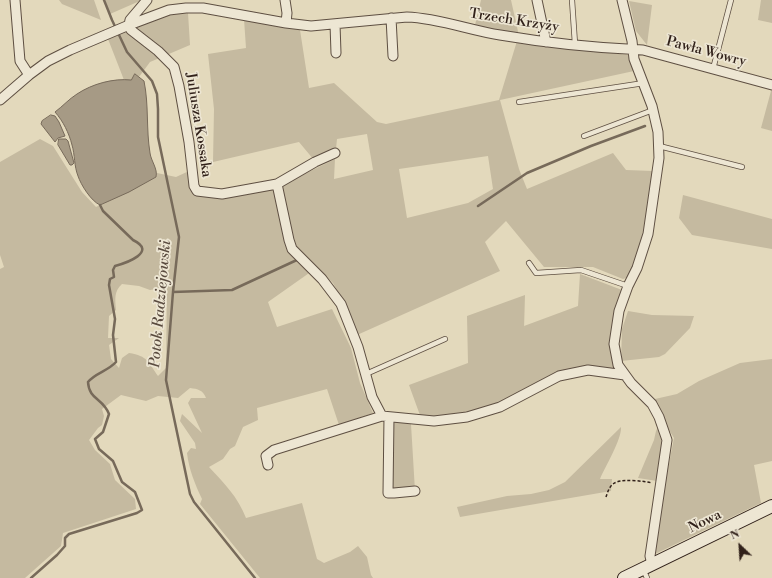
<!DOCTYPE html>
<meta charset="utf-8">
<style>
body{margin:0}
#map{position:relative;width:772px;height:578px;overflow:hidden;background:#e3d9bc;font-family:"Libre Bodoni",serif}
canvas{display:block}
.north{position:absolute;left:720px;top:526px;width:40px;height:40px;-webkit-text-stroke:3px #ede6d3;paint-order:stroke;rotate:335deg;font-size:11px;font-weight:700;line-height:16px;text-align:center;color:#31211a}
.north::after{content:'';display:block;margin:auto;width:14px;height:18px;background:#31211a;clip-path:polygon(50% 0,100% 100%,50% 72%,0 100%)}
</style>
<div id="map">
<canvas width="772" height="578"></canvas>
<div class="north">N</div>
</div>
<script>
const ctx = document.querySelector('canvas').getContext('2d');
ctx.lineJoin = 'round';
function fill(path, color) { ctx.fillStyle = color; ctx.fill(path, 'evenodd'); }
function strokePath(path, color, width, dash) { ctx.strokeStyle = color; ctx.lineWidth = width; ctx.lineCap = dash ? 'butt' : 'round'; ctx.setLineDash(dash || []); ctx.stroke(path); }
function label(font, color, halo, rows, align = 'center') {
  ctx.font = font + ' "Libre Bodoni",serif'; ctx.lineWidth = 3.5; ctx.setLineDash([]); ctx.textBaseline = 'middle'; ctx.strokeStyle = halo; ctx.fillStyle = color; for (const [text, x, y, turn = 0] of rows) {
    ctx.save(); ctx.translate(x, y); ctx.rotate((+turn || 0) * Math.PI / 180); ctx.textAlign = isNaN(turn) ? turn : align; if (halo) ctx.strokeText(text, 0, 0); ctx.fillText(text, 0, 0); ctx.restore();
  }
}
fill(new Path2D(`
 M59,0h35l7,20 -39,-16z
 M105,0h37l-32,14z
 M481,0h30l8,36 -44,-11z
 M761,0h11v23l-14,-3z
 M629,1l23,4 -5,40 -11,-14z
 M188,13l2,32 -40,17 -11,15 -4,-2 -4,5h-7l-16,-41 34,-14 27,-10z
 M244,19l56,11 9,58 25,-5 43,39 9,2 113,-24 18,-59 111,14 6,16 -134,29 19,69 8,20 86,-36 13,17 27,1 -9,56 -5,22 -10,28 -6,2 -30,-12h-49l-38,-46 -21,21 15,29 -143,64 -8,-22 -16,-30 -36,-34 -5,-18 -10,-46 53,-26 -1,20 39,-9 -6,-36 -30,5 -1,10 -22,11 -15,-18 -86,20 1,-53 -6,-55 38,-6zM488,156l5,33 -25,14 -61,15 -8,-49z
 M771,91h1v40l-11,-3z
 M40,139l13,7 29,46 14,15 60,-30 1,-4 19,4 13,-6v18l7,5 73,-6 7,4 12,55 24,24 -44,31 9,25 55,-18 19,39 9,35 13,30 -34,12 -12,-36 -70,19 1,12 -15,7 -8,19 -5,3 -7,10 -14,8c15,16 29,30 37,51l56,-15 15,56 7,4 26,-11 8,-6 9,11 4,18 2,3h-113l-60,-74 2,-5c-7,-15 -13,-29 -15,-46l4,-5 5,1 -1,-6 -15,-22 2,-7 20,19 -14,-30 3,-5h15c-3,-8 -8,-9 -16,-10l-12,10 -20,-2 -12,5 -25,-6 -19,14 2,7 -2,9 -4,3 -9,12 6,10 15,14 5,16 20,19 1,10 -73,24 -2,13 -36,32h-25v-309l4,-2 -4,-12v-93zM122,284l17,2 11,4 17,-3 -1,81 -8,8c-10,-14 -10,-20 -29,-23l-7,5 -3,10 -8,-9 -2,-14 10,-7h-11l1,-22 7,-6c-1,-11 -2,-19 6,-26z
 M683,195l89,24v30l-80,-14 -13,-17z
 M580,274l42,16 -7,73 -2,6 -25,-1 -92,36 -28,8 -34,6h-13l-12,-33 59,-22 -1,-47 58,-21 -1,34v-3l54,-20z
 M628,311l24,4 42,1 -4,12 -25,26 -6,3 -38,4 1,-32z
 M772,359v102l-18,4 7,38 -106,51 9,-65 10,-51 -16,-26 -3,-13 22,-5 22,-13 41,-18z
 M396,421l15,3 4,67 -23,-1v-65z
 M659,425l3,21 -5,35 -19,-3 16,-38 2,-9z
 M621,427c1,12 -16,40 -21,52h12l-1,12 -151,26 -3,-10 50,-11 24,-2 18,-4 16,-8z`), '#c5baa0');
const water = new Path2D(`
 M135,74l9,7c5,24 2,48 6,72 1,8 8,16 6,24l-27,15 -29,13c-9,-4 -19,-20 -22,-29 -4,-10 -3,-21 -6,-31 -3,-12 -9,-24 -17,-33 8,-6 14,-13 22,-18 15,-10 36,-16 54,-14z
 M51,115l4,1 4,6 6,14 -7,2 -3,4 -14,-18 1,-3z
 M59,139h7l2,2 6,22 -2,2h-2l-12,-20z`);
fill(water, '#a69a85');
strokePath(water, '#776a5a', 1);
strokePath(new Path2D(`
 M104,0l8,20 15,32 25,29 5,13 1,15v28l21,100 -6,55 -7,88 24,114 4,8 61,76
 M478,206l49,-33 64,-27 54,-20
 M173,292l59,-2 67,-31
 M31,578l26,-23 8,-9v-8l4,-4 68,-21 5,-3 -7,-18 -13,-10 -9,-21 -14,-12 -4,-10 8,-7 6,-18c-6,-16 -20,-14 -21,-32 7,-9 20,-11 28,-20l-3,-27 2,-16 -6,-34 1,-6 4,-2 -1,-7 2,-4c11,-3 43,-14 18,-26l-30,-29 -3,-6`), '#776a5a', 2.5);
const lane = new Path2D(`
 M572,0l3,44
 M713,69l18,-69
 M519,102l125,-19
 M584,136l69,-26
 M659,146l83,21
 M529,263l7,10 45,-3 47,16
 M366,374l79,-35
 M643,569l4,9`);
const street = new Path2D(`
 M15,0l5,61 9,14
 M147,0l-17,20 -1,5 2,5 27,21 16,16 5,19 10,56 5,44 3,5 25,3 55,-10 12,56 3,9 30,30 19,25 17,43 14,50 10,19 52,5 33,-4 33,-10 59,-31 29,-6 37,5
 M285,0l2,13 -1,10
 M537,0l9,42
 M622,0l10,41 2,18 18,47 6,26 1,26 -11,76 -11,34 -9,18 -9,25 -5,33 4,21 13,18 21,21 7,13 8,23 -17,116 2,9
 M391,18l2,38
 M335,24l1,29
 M0,100l29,-25 19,-14 22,-11 59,-25 40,-15 17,-2h17l83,15 25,3 96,-9c31,1 62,13 93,18 47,8 96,13 143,15l129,35
 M277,184l38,-22 20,-9
 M389,417l-1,76h6l21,-2
 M268,465l-2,-9 8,-6 108,-34`);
const secondary = new Path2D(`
 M624,578l148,-72`);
strokePath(lane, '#5e4f42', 6);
strokePath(street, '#5e4f42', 11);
strokePath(secondary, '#31211a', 14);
strokePath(new Path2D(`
 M606,497c2,-6 4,-13 11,-15 7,-3 27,-1 35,1`), '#31211a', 1.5, [3, 2]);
strokePath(lane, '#ede6d3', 4.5);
strokePath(street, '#ede6d3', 9);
strokePath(secondary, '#ede6d3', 12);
label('14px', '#31211a', '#ede6d3', [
 ["Trzech Krzyży",514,21,9],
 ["Pawła Wowry",706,52,15],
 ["Juliusza Kossaka",198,125,81],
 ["Nowa",705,522,-26]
]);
label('italic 15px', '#5a4b3f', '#ede6d3', [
 ["Potok Radziejowski",161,304,-85]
]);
</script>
